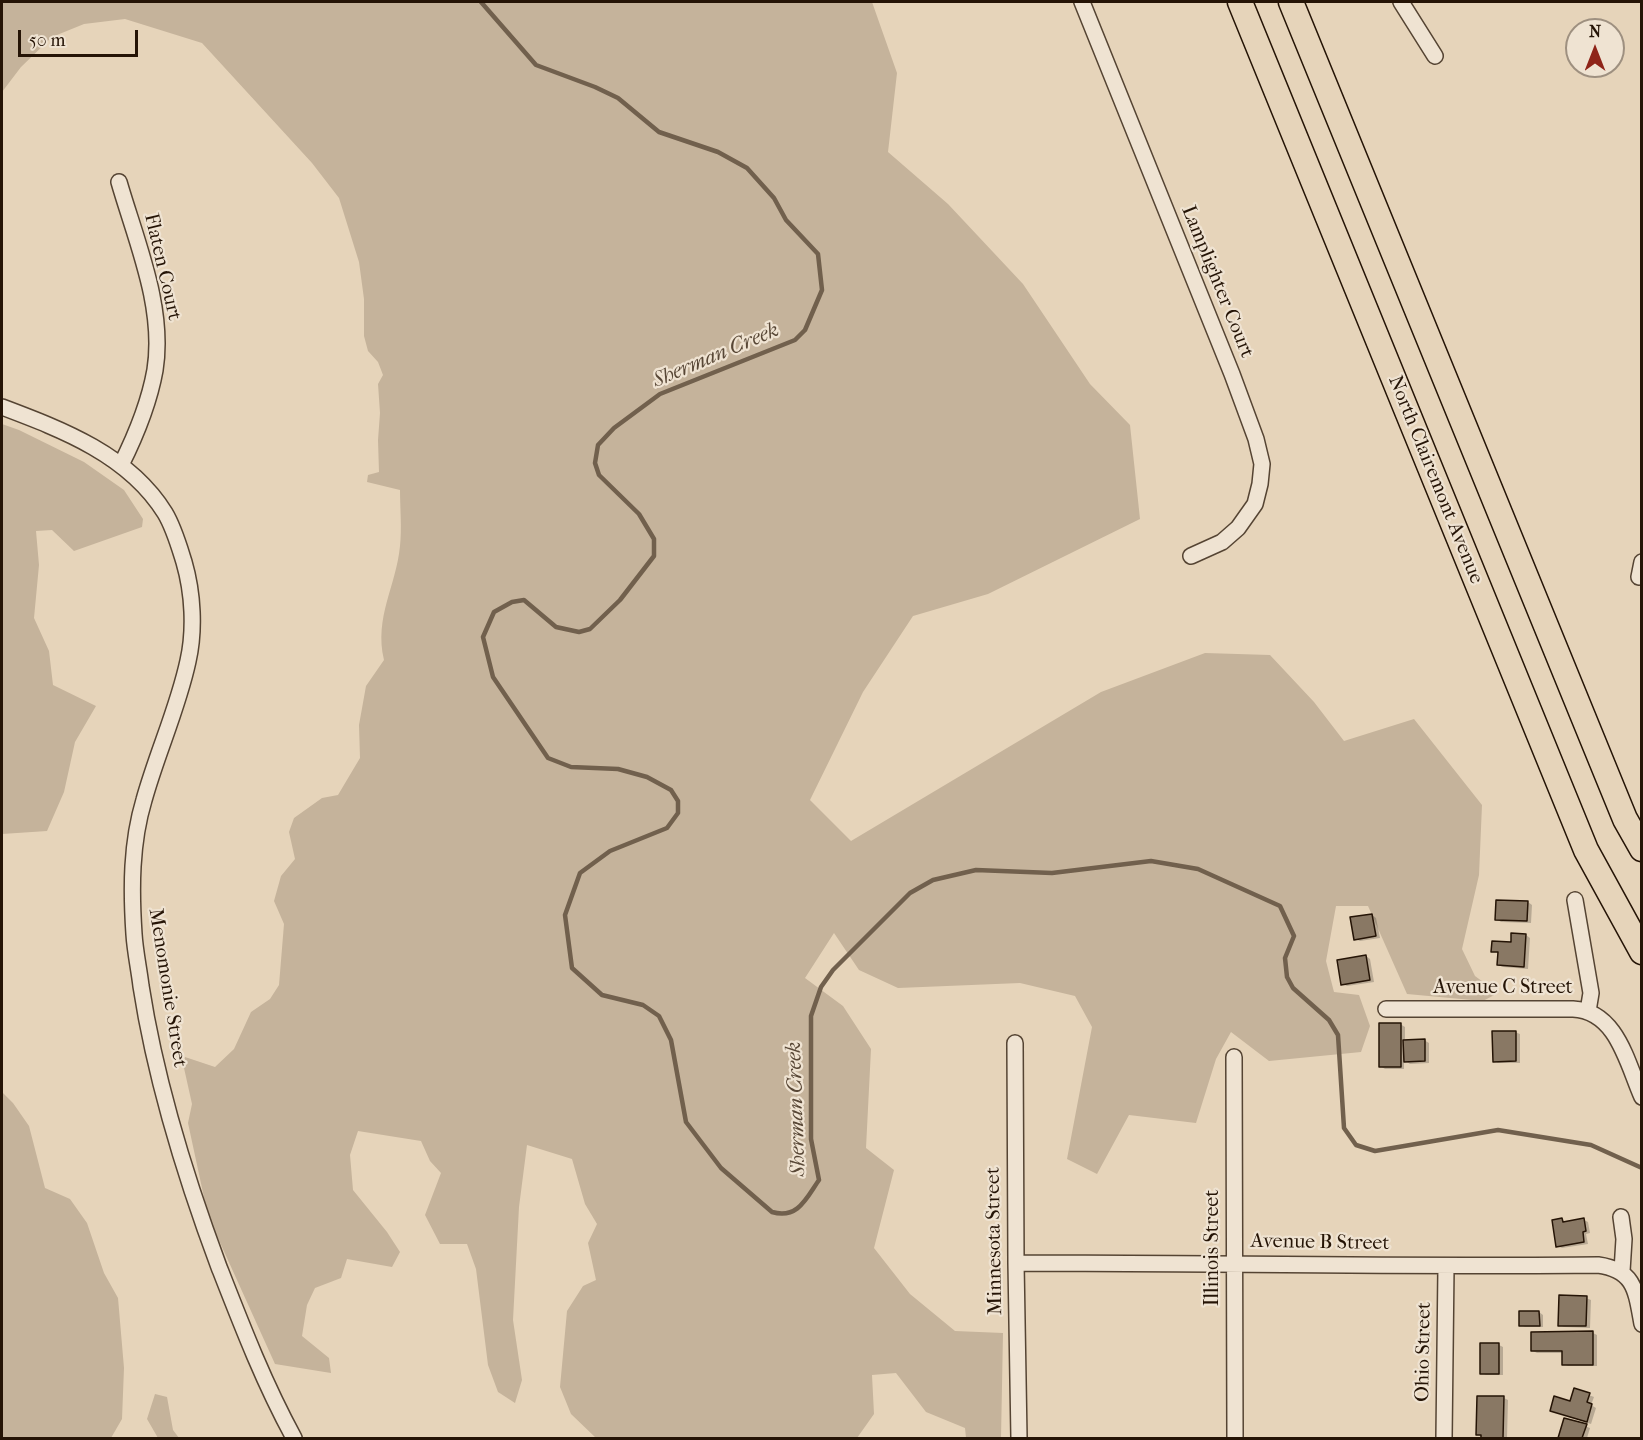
<!DOCTYPE html>
<style>
body{margin:0}
#map{position:relative;width:1643px;height:1440px;overflow:hidden;background:#e6d4ba;font-family:"IM FELL French Canon",serif}
canvas{display:block}
.frame{position:absolute;inset:0;border:3px solid #251406;pointer-events:none}
.north{position:absolute;left:1565px;top:18px;width:60px;height:60px;box-sizing:border-box;background:#efe3d2;border:2px solid #9e9080;border-radius:50%;rotate:0deg;font-size:16px;font-weight:700;line-height:24px;text-align:center;color:#251406}
.north::after{content:'';display:block;margin:auto;width:21px;height:27px;background:#8f2418;clip-path:polygon(50% 0,100% 100%,50% 72%,0 100%)}
.scale{position:absolute;left:18px;top:30px;width:120px;height:27px;box-sizing:border-box;border:3px solid #251406;border-top:0;padding-left:8px;font-size:18px;line-height:21px;white-space:nowrap;color:#251406;-webkit-text-stroke:4px #efe3d2;paint-order:stroke}
</style>
<div id="map">
<canvas width="1643" height="1440"></canvas>
<div class="frame"></div>
<div class="north">N</div>
<div class="scale">50 m</div>
</div>
<script>
const ctx = document.querySelector('canvas').getContext('2d');
ctx.lineJoin = 'round';
function fill(path, color) { ctx.fillStyle = color; ctx.fill(path, 'evenodd'); }
function strokePath(path, color, width, dash) { ctx.strokeStyle = color; ctx.lineWidth = width; ctx.lineCap = dash ? 'butt' : 'round'; ctx.setLineDash(dash || []); ctx.stroke(path); }
function label(font, color, halo, rows, align = 'center') {
  ctx.font = font + ' "IM FELL French Canon",serif'; ctx.lineWidth = 4.5; ctx.setLineDash([]); ctx.textBaseline = 'middle'; ctx.strokeStyle = halo; ctx.fillStyle = color; for (const [text, x, y, turn = 0] of rows) {
    ctx.save(); ctx.translate(x, y); ctx.rotate((+turn || 0) * Math.PI / 180); ctx.textAlign = isNaN(turn) ? turn : align; if (halo) ctx.strokeText(text, 0, 0); ctx.fillText(text, 0, 0); ctx.restore();
  }
}
fill(new Path2D(`
 M2,2h870l25,71 -9,79 60,52 75,80 67,100 40,41 10,94 -152,75 -75,22 -50,76 -53,108 41,41 250,-149 104,-39 65,2 44,47 30,39 70,-22 68,86 -3,70 -17,74 13,27 23,17 -15,8 -76,-7 -39,-88h-32l-10,55 8,31 25,3 11,31 -9,26 -92,9 -38,-29 -15,27 -20,64 -67,-8 -32,59 -30,-15 25,-132 -17,-31 -55,-13 -122,5 -39,-18 -25,-37 -29,45 38,28 28,43 -5,99 28,22 -20,78 36,46 45,37 48,2 -2,105h-35l-1,-10 -39,-16 -30,-39 -24,2 2,39 -17,24h-261l-25,-24 -11,-27 7,-76 16,-25 13,-6 -8,-37 9,-19 -12,-20 -13,-45 -45,-14 -8,62 -6,113 9,60 -7,23 -17,-11 -10,-27 -12,-96 -9,-25h-27l-15,-29 16,-42 -11,-12 -9,-20 -63,-10 -8,24 3,35 34,42 13,20 -8,15 -45,-8 -6,19 -26,10 -8,17 -5,31 27,22 2,15 -56,-9 -67,-148 -20,-93 4,-19 -8,-36 1,-11 30,10 19,-18 17,-37 19,-13 9,-14 5,-61 -10,-23 7,-25 14,-17 -6,-27 5,-14 28,-20 16,-3 22,-37 -1,-33 7,-39 18,-26c-10,-43 12,-73 16,-114 2,-18 0,-38 0,-56l-33,-8 1,-7 11,-3 -1,-32 2,-27 -2,-29 5,-9 -5,-13 -10,-11 -4,-15v-37l-5,-37 -20,-64 -27,-35 -110,-120 -77,-24 -41,5 -32,13 -31,30 -19,25z
 M2,424l17,6 65,32 40,28 19,29 -1,8 -68,24 -22,-21 -16,1 3,34 -5,53 15,33 4,34 43,21 -21,36 -11,50 -17,39 -45,3z
 M2,1092l11,11 16,23 16,62 25,11 17,24 17,50 14,25 6,70 -2,51 -11,19h-109z
 M155,1394l12,3 6,33 6,8h-21l-11,-19z`), '#c5b39b');
fill(new Path2D(`
 M1528,902l4,3 -1,18 -30,-1 -4,-3z
 M1372,915l4,3 4,20 -20,3 -5,-2z
 M1526,935l4,3 -2,31 -25,-2 -5,-2 1,-12 -6,-2z
 M1366,956l4,3 4,23 -27,4 -5,-2z
 M1400,1024l5,3v14l19,-1 5,3v20l-19,1 -6,-4v9h-19l-5,-3z
 M1515,1032l5,2v29h-22l-4,-2z
 M1562,1220l5,3 17,-3 4,2 2,11 -4,1 2,10 -26,4 -5,-2z
 M1586,1298l5,2 -1,28 -26,-1 -4,-2z
 M1539,1312l4,3v12h-18l-4,-2z
 M1593,1333l4,2v31h-29l-4,-2v-11h-27l-4,-2z
 M1499,1345l4,2v28h-17l-4,-2z
 M1589,1395l5,2 -3,8 5,3 -5,16 -35,-12z
 M1504,1398l4,2 -1,38h-25l-4,-4z
 M1565,1419l25,9 -3,10h-28z`), '#0003');
strokePath(new Path2D(`
 M481,2l55,63 59,22 23,11 41,34 59,20 29,16 27,30 12,22 32,34 4,36 -17,40 -10,10 -135,54 -46,34 -16,17 -3,18 4,12 40,39 15,25v17l-34,44 -30,29 -11,3 -23,-5 -32,-27 -12,2 -18,10 -11,25 10,40 55,81 23,9 47,2 29,8 24,13 7,11v12l-11,15 -57,23 -30,22 -15,42 7,53 30,27 41,10 16,11 12,24 15,82 35,46 51,44c26,8 35,-15 47,-32l-8,-41v-123l10,-29 12,-17 77,-77 23,-13 43,-10 76,3 99,-12 47,8 82,37 14,30 -9,22 2,19 6,11 36,32 9,15 6,93 12,17 19,6 123,-21 93,15 51,23`), '#71604d', 4.5);
const building = new Path2D(`
 M1496,900l32,1 -1,20 -32,-1z
 M1372,914l4,22 -22,4 -4,-23z
 M1511,933l15,1 -2,33 -27,-2 1,-13h-7l1,-11 19,1z
 M1366,955l4,25 -29,5 -4,-25z
 M1379,1023h22v44h-22z
 M1492,1031h24v30l-23,1z
 M1425,1039v22l-21,1 -1,-22z
 M1562,1218l1,4 21,-4 2,13 -3,1 1,10 -28,5 -4,-27z
 M1559,1295l28,1 -1,30h-28z
 M1519,1311h20l1,15h-21z
 M1593,1331v34h-31v-14h-31v-19z
 M1480,1343h19v31h-19z
 M1574,1388l16,5 -3,9 5,2 -5,18 -37,-11 4,-15 16,5z
 M1477,1396h27l-1,42h-22v-3h-5z
 M1564,1418l23,6 -5,14h-24z`);
fill(building, '#897864');
strokePath(building, '#251406', 1.5);
const street = new Path2D(`
 M1082,2l150,372 24,65 6,25 -2,20 -5,20 -17,24 -16,14 -31,14
 M1401,2l34,54
 M119,182c17,59 46,125 36,188 -6,34 -19,65 -34,95
 M2,407c61,23 127,48 163,106 9,15 14,33 19,49 9,31 11,68 4,99 -10,47 -31,92 -44,139 -13,43 -13,89 -10,134 1,17 5,35 7,52 15,97 44,190 78,281 23,59 45,116 75,171
 M1639,577l3,-15
 M1575,900l16,93 -3,18
 M1386,1009h187c44,2 54,54 69,88
 M1015,1043l1,220 3,175
 M1234,1057l1,381
 M1621,1217l3,22 -2,32
 M1016,1263c194,0 388,4 582,2 37,5 38,26 44,59
 M1444,1438l2,-171`);
const primary = new Path2D(`
 M1240,2l346,848 56,102
 M1291,2l334,817 17,30`);
strokePath(street, '#543', 18);
strokePath(primary, '#251406', 27);
strokePath(street, '#efe3d2', 15);
strokePath(primary, '#e6d4ba', 24);
label('20px', '#251406', '#efe3d2', [
 ["Flaten Court",162,267,77],
 ["Lamplighter Court",1217,282,68],
 ["North Clairemont Avenue",1435,480,68],
 ["Menomonie Street",167,988,81],
 ["Avenue C Street",1503,988],
 ["Minnesota Street",995,1241,-91],
 ["Avenue B Street",1320,1243,1],
 ["Illinois Street",1213,1248,-90],
 ["Ohio Street",1424,1352,-89]
]);
label('italic 21px', '#584736', '#efe3d2', [
 ["Sherman Creek",716,356,-23],
 ["Sherman Creek",797,1109,-92]
]);
</script>
